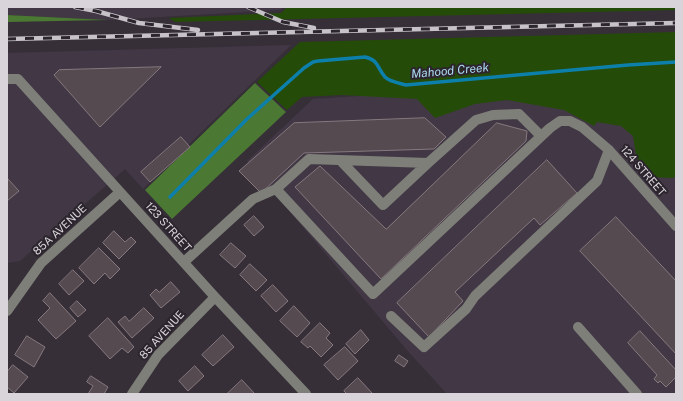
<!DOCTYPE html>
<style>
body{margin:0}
#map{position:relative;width:683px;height:401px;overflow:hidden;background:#362f38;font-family:"Public Sans",sans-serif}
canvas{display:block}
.frame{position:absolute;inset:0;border:8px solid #d8d4da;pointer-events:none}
</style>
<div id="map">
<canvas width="683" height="401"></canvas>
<div class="frame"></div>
</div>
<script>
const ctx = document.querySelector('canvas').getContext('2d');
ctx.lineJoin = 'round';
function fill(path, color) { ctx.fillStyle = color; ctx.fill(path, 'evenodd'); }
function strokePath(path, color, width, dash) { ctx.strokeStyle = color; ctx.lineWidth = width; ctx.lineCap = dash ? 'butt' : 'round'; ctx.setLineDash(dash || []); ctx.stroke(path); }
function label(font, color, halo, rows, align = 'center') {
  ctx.font = font + ' "Public Sans",sans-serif'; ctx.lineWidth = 4; ctx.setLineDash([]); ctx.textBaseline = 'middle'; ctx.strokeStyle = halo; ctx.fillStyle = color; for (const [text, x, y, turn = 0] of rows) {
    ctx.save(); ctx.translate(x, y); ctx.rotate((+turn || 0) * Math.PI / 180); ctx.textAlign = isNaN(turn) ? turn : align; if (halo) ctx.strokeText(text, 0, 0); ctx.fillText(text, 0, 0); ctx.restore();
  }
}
fill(new Path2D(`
 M7,7h276l-3,3 -172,10 -101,-5z
 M291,45l-148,144 -18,-20 -105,92 -13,2v-210z
 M676,76v318h-229l-41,-45 -159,-188 66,-62z`), '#423845');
fill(new Path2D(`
 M287,7h389v3l-501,12 -6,-4 112,-5z
 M676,32v144l-3,2 -27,-1 -10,-22 -3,-19 -12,-10 -24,-4 -3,4 -30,-16 -57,-10 -32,4 -40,14 -18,-19 -75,-4 -40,2 -15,13 -30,-28 43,-40z`), '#254b08');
fill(new Path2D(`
 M7,15l101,5 -101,2z
 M255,83l31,29 -114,107 -27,-29z`), '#4b7832');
strokePath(new Path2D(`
 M170,197l77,-78 57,-51 9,-6 5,-1 47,-4c14,3 12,11 20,20 5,5 14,6 21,8l222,-20 48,-3`), '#0d7fab', 3.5);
const building = new Path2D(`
 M161,67l-61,60 -46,-52 5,-5z
 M425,118l21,19 -12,12 -130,4 -43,40 -22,-22 55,-48z
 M497,123l30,8 -1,10 -145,138 -86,-92 25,-21 66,63z
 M181,137l9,10 -40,35 -9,-10z
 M547,160l30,33 -37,32 -6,-7 -79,74 8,9 -34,36 -32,-34z
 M7,178l12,13 -12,10z
 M254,216l10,11 -10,9 -10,-11z
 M616,217l60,64v73l-96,-103z
 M114,231l11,11 6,-5 5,5 -17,17 -16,-16z
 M231,243l15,13 -11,12 -15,-13z
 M99,248l21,21 -10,10 -5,-6 -11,11 -15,-16z
 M250,264l17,16 -11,11 -16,-16z
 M73,270l11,11 -15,14 -10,-11z
 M171,282l9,10 -19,16 -11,-13 6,-6 3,3z
 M273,285l15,16 -12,11 -15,-16z
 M50,293l26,28 -20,18 -18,-19 12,-12 -7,-7z
 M77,301l9,9 -8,7 -8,-9z
 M294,306l16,17 -13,14 -17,-16z
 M144,308l10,10 -22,20 -14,-16 7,-6 4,5z
 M108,318l26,29 -6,6 -6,-5 -12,11 -21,-23z
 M320,323l10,10 -4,5 7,7 -12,12 -11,-11 -2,2 -7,-6z
 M361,330l8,10 -14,14 -9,-10z
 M640,331l36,39v7l-10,10 -6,-6 -2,2 -4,-4 3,-4 -29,-32z
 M223,335l11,12 -21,19 -11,-11z
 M27,336l18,11 -11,20 -19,-12z
 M345,347l13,14 -20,19 -14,-15z
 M399,355l9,6 -4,6 -9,-6z
 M13,365l15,12 -14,16 -7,-6v-15z
 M195,366l9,10 -16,15 -9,-10z
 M91,376l17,11 -4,7h-16l5,-8 -6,-4z
 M358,378l15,16h-26l-3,-3z
 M242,380l13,14h-28z`);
fill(building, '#554a4f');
strokePath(building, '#85797e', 1);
strokePath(new Path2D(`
 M7,79h11l197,218 91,97
 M541,136l-22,-22 -26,1 -17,5 -48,43 -119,-4 -33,30 97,105 177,-166 10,-7h10l12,6 27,23 67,76
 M340,160l43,45 45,-42
 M184,262l69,-63 23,-10
 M7,311l34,-48 79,-71
 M391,316l33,31 42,-38 9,-13 122,-115 12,-31
 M578,327l59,67
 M132,394l26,-39 57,-58`), '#7e7f79', 10);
const rail = new Path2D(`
 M75,7l21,4 43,12 59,7
 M248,7l35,15 31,6
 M7,39l669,-16`);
strokePath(rail, '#c6c2c8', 4.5);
strokePath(rail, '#2c252e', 3, [9]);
label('11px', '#d8d4da', '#2c252e', [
 ["124 STREET",643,171,49],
 ["123 STREET",168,227,48],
 ["85A AVENUE",60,230,-43],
 ["85 AVENUE",162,335,-48]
]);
label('italic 12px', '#add9f1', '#2c252e', [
 ["Mahood Creek",450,71,-5]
]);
</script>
